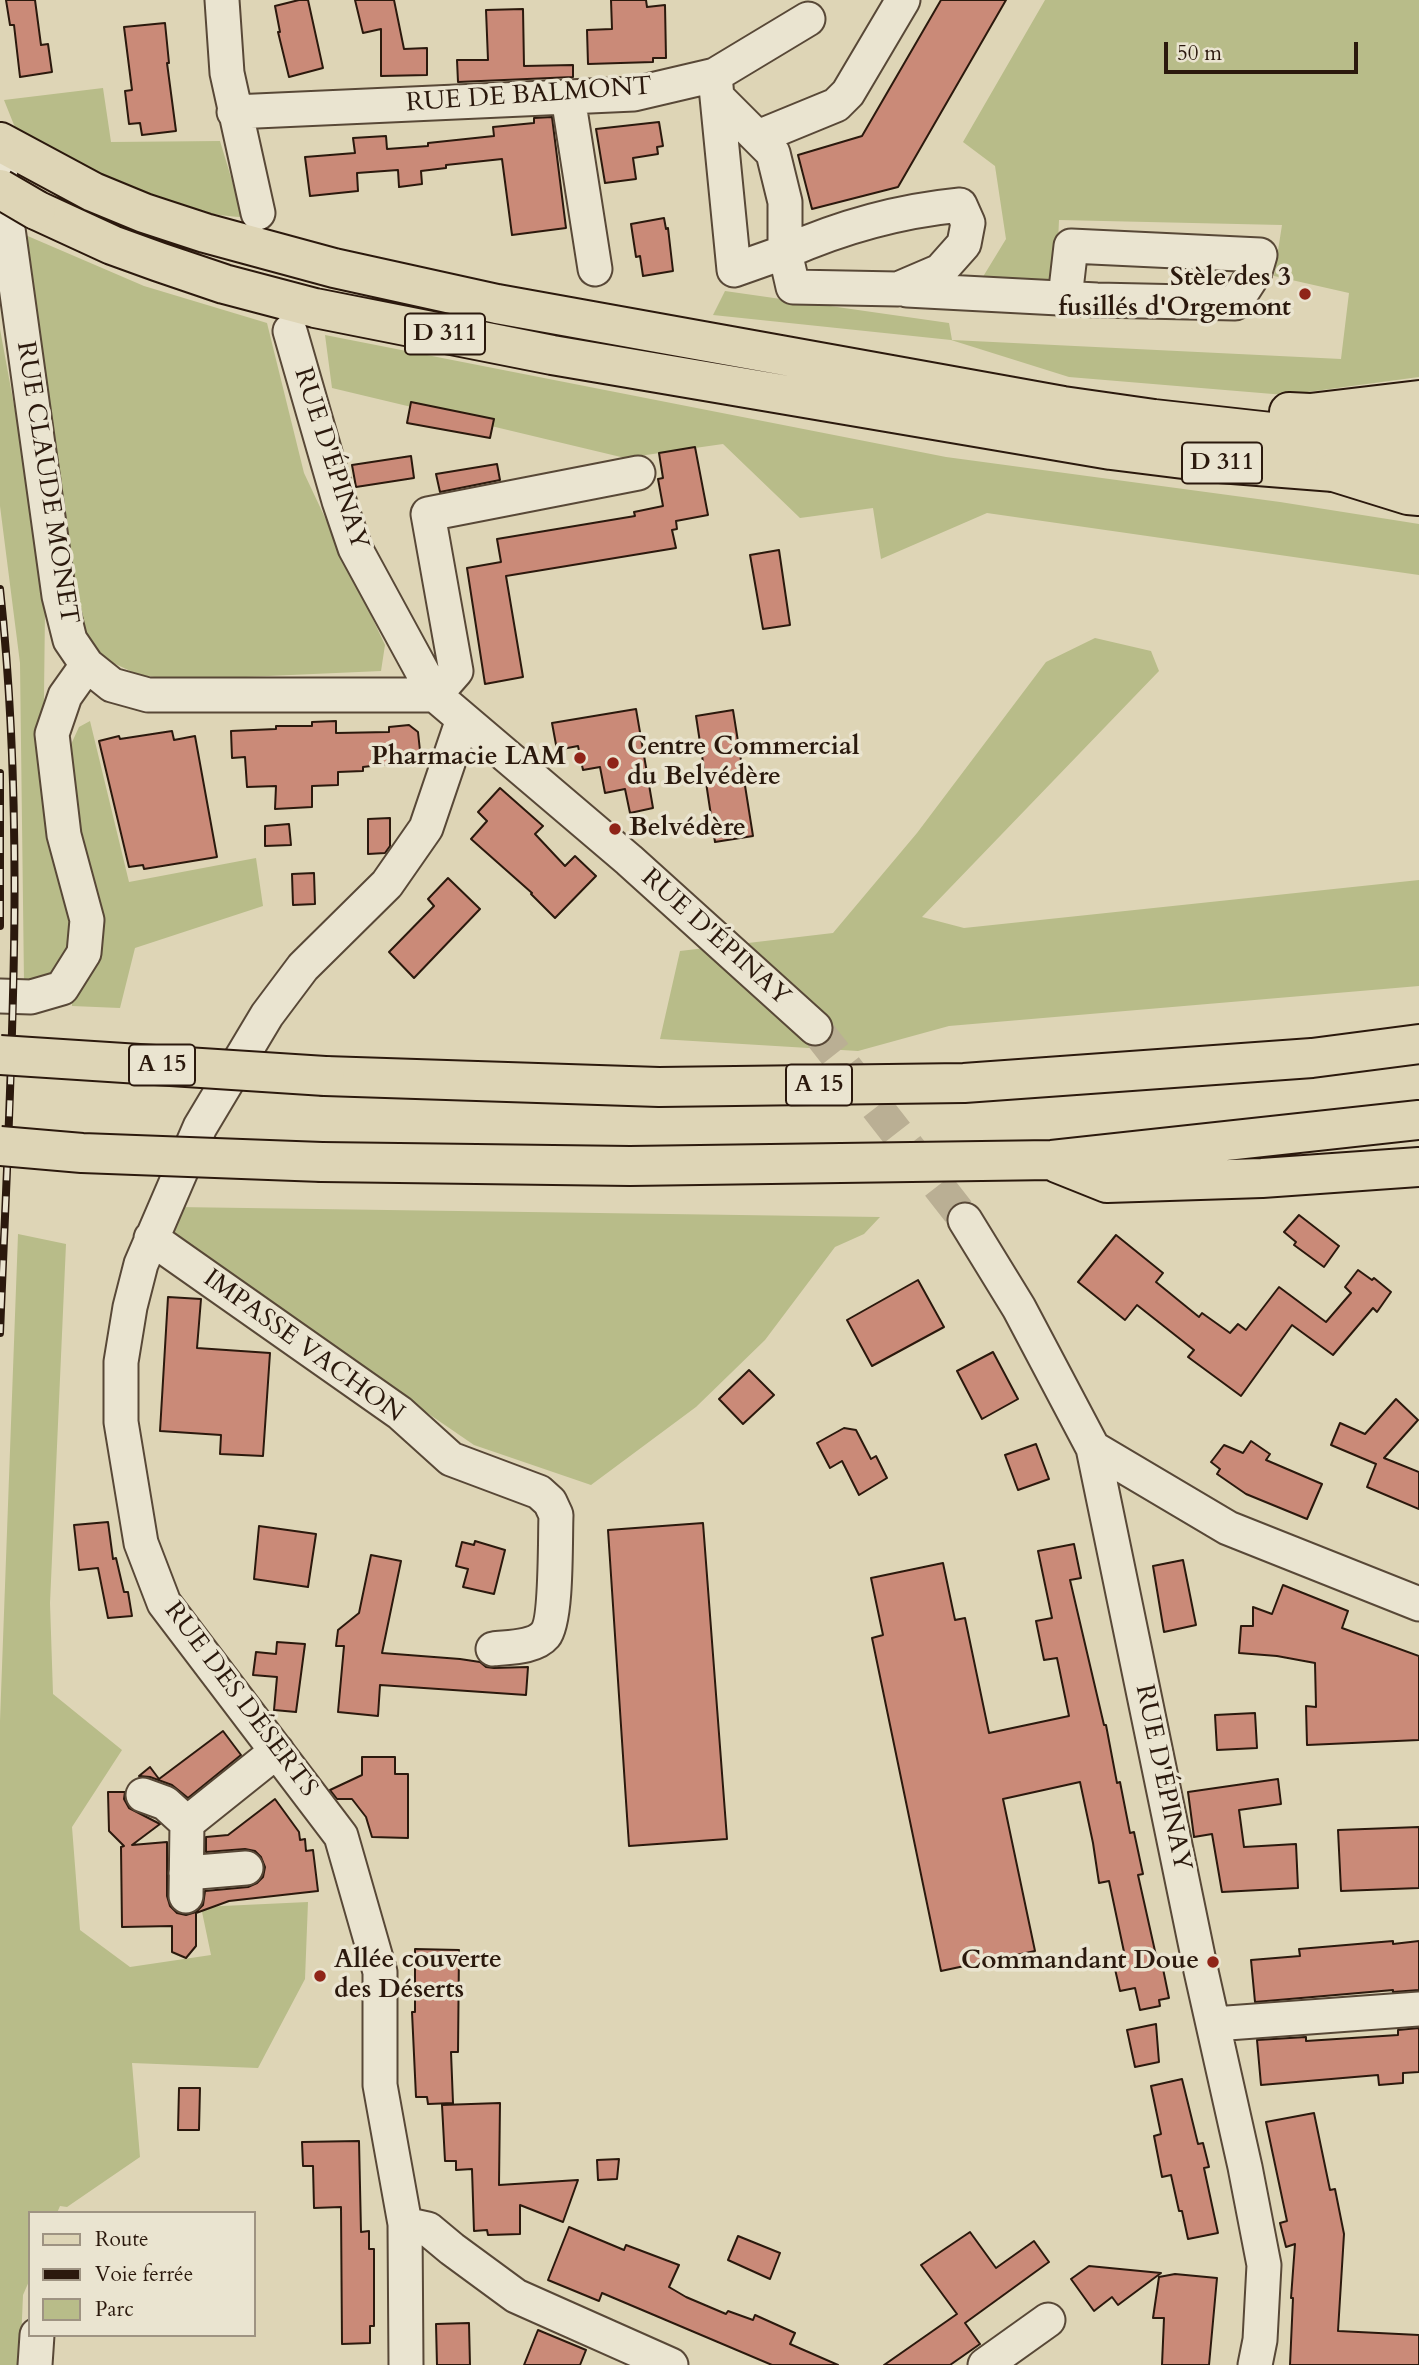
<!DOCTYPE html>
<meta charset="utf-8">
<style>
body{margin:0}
#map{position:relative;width:1419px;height:2365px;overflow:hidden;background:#ded5b6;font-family:Cardo,serif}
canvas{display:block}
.legend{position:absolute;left:28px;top:2211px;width:228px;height:126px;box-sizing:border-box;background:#eae4d0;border:2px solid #9e9382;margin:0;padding:9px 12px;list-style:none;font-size:21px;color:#2b190d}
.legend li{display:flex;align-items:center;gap:14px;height:35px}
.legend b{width:35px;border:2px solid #9e9382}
.scale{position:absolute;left:1164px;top:42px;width:194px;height:32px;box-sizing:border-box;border:4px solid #2b190d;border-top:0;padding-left:9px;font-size:21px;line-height:24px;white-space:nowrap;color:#2b190d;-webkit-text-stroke:5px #eae4d0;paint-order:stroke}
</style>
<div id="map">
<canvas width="1419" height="2365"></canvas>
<ul class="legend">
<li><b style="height:9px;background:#ded5b6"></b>Route</li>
<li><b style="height:9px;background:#2b190d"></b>Voie ferrée</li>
<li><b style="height:19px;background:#b8bc89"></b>Parc</li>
</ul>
<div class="scale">50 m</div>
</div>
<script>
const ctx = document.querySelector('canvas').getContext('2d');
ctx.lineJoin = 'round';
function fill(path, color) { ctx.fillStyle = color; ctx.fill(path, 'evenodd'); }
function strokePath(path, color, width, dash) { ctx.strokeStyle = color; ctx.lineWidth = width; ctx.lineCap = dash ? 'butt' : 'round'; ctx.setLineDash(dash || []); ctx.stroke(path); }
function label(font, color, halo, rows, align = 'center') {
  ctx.font = font + ' Cardo,serif'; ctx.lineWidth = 7; ctx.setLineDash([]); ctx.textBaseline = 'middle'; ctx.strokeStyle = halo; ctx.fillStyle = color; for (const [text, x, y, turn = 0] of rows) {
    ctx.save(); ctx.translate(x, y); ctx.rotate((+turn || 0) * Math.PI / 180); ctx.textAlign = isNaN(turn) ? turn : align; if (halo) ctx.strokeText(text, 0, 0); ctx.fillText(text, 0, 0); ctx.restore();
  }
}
fill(new Path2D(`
 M1045,0h374v377l-134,18 -216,-18 -118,-37 -238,-25 12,-24 224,32 3,17 389,19 8,-66 -75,-17 8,-51 -223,-5 -3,67 -75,-7 25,-41 -11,-73 -32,-24z
 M103,88l8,54 109,-1 23,76c-76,-2 -162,-52 -227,-87l-12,-30z
 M16,231l128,55 123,37 37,150 81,172 -4,26 -203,9 -39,-5 -28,-13 -24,-19 -15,-37z
 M0,329l31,169 14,111 -2,174 32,161 -26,36 -25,2 -4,-319 -20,-157z
 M325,335l621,122 334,45 139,22v51l-432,-62 -106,46 -8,-51 -73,10 -77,-74 -98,14 -293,-70z
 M1095,638l56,13 8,20 -237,246 42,11 455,-48v106l-470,40 -91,25 -198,-12 20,-88 153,-18 84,-100 129,-171z
 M90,721l39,161 127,-24 7,48 -128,42 -15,60 -48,-2 -1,-15 31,-36 -33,-161 -1,-43 11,-24z
 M176,1207l704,10 -16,17 -29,13 -70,93 -69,67 -105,78 -117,-40 -283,-194 -16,-17z
 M18,1234l48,10 -16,359 3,91 69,56 -50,77 8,103 50,37 81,-12 -10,-48 107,-5 -3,77 -47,89 -126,-5 8,94 -73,50 -7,-1 -3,7h-27v66l-7,16 -3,70h-20v-644z`), '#b8bc89');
const building = new Path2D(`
 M6,0h29l6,45 7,-1 4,28 -32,5 -6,-52h-4z
 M299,0h9l15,68 -34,9 -11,-45h2l-5,-26z
 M355,0h39l10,49 23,-1v27l-46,1v-47l-18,4z
 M611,0h35l1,7 18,-2 1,53h-13v4l-65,2 -1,-34 25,-1z
 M941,0h65l-108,187 -86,22 -14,-54 64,-19z
 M523,9l1,57 49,-1v12l-115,5 -1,-22h31l-2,-50z
 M165,23l4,40h-2l9,68 -34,4 -2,-12 -11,1 -4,-33 7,-1 -8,-63z
 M552,117l14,111 -54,7 -10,-76 -56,6v3l-25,3 1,13 -23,3 -1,-17 -41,3 1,18 -48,5 -5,-39 50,-4 -2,-15 33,-2 1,13 41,-3v-3l66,-7 -1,-9 41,-4v-5z
 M659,122l4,24 -6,1 1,7 -25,4 3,21 -31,4 -9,-54z
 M664,218l2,11 2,-1 5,43 -30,5 -3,-20 -4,1 -5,-33z
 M411,402l83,17 -4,19 -83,-15z
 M695,447l13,68 -32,6 1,8 -5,1 4,18 -170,28 17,101 -38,7 -18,-116 34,-6 -4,-23 138,-23 -1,-4 29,-6 -5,-27 5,-1 -4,-25z
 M411,456l3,22 -58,9 -4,-22z
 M497,464l3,16 -60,12 -4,-18z
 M779,550l11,75 -27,4 -13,-74z
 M636,709l17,99 -23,5 -5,-24 -20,4 -5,-26 -17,3 -5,-24 -21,4 -5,-27z
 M733,710l20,126 -38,6 -19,-126z
 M336,721v12l53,-1v-5l20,-2 9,7 3,28 -58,7v4l-25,1v13l-26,1v21l-37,2 1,-23 -29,1 -2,-30 -13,1 -1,-27 45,-2v-3h36v-4z
 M172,731l2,9 21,-4 22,121 -73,12 -1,-4 -14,2 -30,-126 20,-5 1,3z
 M500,788l43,38 -8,8 30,32 10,-10 21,20 -41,42 -24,-24 1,-1 -61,-54 16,-18 -9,-9z
 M390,818v28l-5,7 -17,1v-35z
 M289,824l2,21 -26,1v-20z
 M314,873l1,31 -22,1 -1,-31z
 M448,878l32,31 -66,69 -25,-26 45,-46 -6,-7z
 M1299,1215l40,31 -15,21 -30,-22 2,-3 -12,-10z
 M1116,1235l47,38 -7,9 43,35 3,-4 28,20 8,-9 8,6 33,-43 47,35 25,-29 -6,-6 13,-17 14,10 2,-2 17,14 -14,20 -4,-4 -40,47 -41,-30 -51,71 -53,-39 6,-7 -57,-45 -12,15 -47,-38z
 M918,1280l26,47 -72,39 -25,-46z
 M168,1297l33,2 -4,49 73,5 -7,103 -43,-2 1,-19 -61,-4z
 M993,1352l25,47 -36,20 -25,-48z
 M749,1370l25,25 -31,29 -24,-25z
 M1396,1399l22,21 -34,38 35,14v37l-52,-22 9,-23 -45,-19 9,-22 25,11z
 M844,1428l12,2 15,29 5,-3 11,22 -28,17 -17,-34 -12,7 -13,-25z
 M1251,1441l19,13 -4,6 56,24 -15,35 -61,-25 -29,-20 3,-5 -9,-7 13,-17 19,8z
 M1036,1444l13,35 -31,11 -13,-35z
 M108,1522l5,37 3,-1 8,34h4l4,24 -24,2 -10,-50 -19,2 -5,-45z
 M703,1523l24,316 -98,7 -21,-316z
 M259,1526l57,8 -8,53 -54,-8z
 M475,1541l30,9 -11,44 -31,-7 5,-18 -12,-3 6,-24 12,3z
 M1074,1544l7,34 -11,2 34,145h2l11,58 3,-1 10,51 4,-1 9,42 -5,1 19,85 4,-1 8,39 -10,2 1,6 -20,4 -5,-22 -15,3 -5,-22 12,-3 -18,-85 -10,2 -6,-40 -13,-61 -77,17 32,152 -94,20 -69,-333 11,-3 -12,-57 72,-15 12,57 10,-2 24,115 80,-17 -12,-58 -13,2 -8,-39 16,-3 -14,-67z
 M371,1555l30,6 -19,92 78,6 20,3 6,5 8,1 34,-1 -2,28 -146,-10 -2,31 -40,-4 6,-66h-8l2,-16 21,-17z
 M1183,1560l13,65 -32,7 -11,-66z
 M1283,1585l65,26 -6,17 77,28v84l-112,5 -1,-39 10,1 -1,-44 -38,-7 -38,-3 2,-27h12v-19l19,7z
 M277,1642l28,2 -9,68 -22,-2 3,-33 -24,-2 3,-23 20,2z
 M1255,1713l2,35 -40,2 -2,-35z
 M223,1731l18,24 -53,43 -16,-13 -22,-8 -11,-1 11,-9 9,12z
 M362,1757h33v17h13v64l-36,-1 -6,-20 -14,-18h-15l-7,-9 32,-15z
 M1278,1779l3,25 -42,6 5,37 52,-3 2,44 -76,4 -10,-58 -18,3 -6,-45z
 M108,1792h17l-1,7 5,9 31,16 -28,21 35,-3v54l3,10 7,7 9,2 10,-3 7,-7 2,-14 43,-4 9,-4 6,-6 2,-10 -4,-10 -6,-6 -10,-2 -39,3v-15l22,-2 47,-36 24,33 1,8 5,-1 1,12 7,-1 5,41 -89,10 -33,12v33l-10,12 -14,-6v-26l-50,1 -1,-80 3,-1 -15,-15z
 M1419,1827v61l-78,3 -3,-61z
 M1393,1941v3l26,-3v49l-26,2v-2l-138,12 -4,-42 49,-4 -1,-7z
 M415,1949l44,1 -1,102h-7l2,51 -25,1 -1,-7h-11l-4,-85h3z
 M1156,2024l3,38 -24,5 -8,-37z
 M1419,2028v44l-16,1v10l-24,2 -1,-10 -117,10 -4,-45 49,-3v4l92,-6v-5z
 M1182,2079l16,65 5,-1 6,24 -5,1 14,65 -30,6 -6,-28h-3l-8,-36 -9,2 -8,-41 7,-2 -10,-48z
 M179,2088h21l-1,42h-21z
 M500,2103l-1,82 79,-5 -15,42 -43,-17v29l-32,1 -1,-5 -13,1 -2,-62 -16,1v-9h-11l-3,-56z
 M1314,2113l16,77 5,-1 9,45 -6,97 81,4v30h-129l3,-67h-2l4,-54 -9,3 -6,-24 7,-2 -21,-99z
 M359,2141l2,91 8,-1v18h5v77h-4v17l-28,1 -1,-137 -27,1 -1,-42h-10l-1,-24z
 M619,2159l-2,20 -19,1 -1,-20z
 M569,2227l55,23 2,-5 53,20 -10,22 17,10 40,17 2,-3 25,9 2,-5 40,18 -5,11 48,21h-66l-170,-72 -3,8 -51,-21z
 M970,2232l26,36 38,-27 15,21 -84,61 15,21 -30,21h-66l73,-51 -36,-49z
 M738,2236l42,17 -10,26 -42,-19z
 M1089,2266l72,7 -43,32 -6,-8 -18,14 -23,-32z
 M1175,2274l42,4 -8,87h-47l2,-47h-11l6,-41z
 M469,2323l1,42h-33l-1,-41z
 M538,2330l48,20 -6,15h-56z`);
fill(building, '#ca8a78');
strokePath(building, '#2b190d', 2);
strokePath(new Path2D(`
 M815,1028l150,192`), '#baaf94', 33, [33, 17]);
const minor = new Path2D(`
 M222,0l5,73 31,140
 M715,75l2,22 17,173 51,-18 8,35 105,2 42,-18 24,-27 4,-21 -8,-18c-61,6 -119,22 -175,47v-50l-12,-49 -56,-56
 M568,97l27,172
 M234,112l400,-18 81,-19 93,-56
 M758,137l78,-32 12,-12 55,-93
 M0,171l59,425 11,44 17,25
 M907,290l190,10 138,3 20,-31 5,-17 -189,-9 -6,52
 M290,331l49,170 16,47 80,147 194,165 186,168
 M0,996l31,1 31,-9 22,-35 3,-33 -23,-85 -12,-101 13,-38 22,-31 25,20 36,10h287l21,-24 -28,-157 210,-41
 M965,1220l54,88 74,140 108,523 44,196 19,98 -4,75 -5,25
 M151,1238l249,175 51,46 88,33 11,10 6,13c-1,22 1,106 -11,120 -11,13 -37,12 -52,14
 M1093,1448l135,80 191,76
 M143,1795l22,8 22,20
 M186,1873l60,-5
 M186,1896l1,-73 90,-72
 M1214,2024l205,-15
 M405,2224l23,5 24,20 64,47 155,69
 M35,2365l2,-30
 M406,2365l-1,-141 -25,-139v-113l-39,-136 -177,-233 -23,-60 -20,-121v-60l9,-55 11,-43 59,-137 67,-112 36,-48 84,-83 39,-56 37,-109
 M985,2365l63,-45`);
const major = new Path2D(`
 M0,142l93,50 51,21 61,20 129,35 163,36 566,102 91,13 153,17 112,1
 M36,210l76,35 47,17 65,22 91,24 237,47 559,95 96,12 127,10 74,23 11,1
 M1289,412l21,1 109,-13`);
const highway = new Path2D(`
 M1334,472h85
 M325,1076l334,11 305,-4 348,-25 107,-14
 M322,1162l308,4 422,-6 367,-40
 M1057,1163l50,20 155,-5 157,-11`);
strokePath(minor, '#584837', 37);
strokePath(major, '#2b190d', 42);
strokePath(highway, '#2b190d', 42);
strokePath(minor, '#eae4d0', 33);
strokePath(major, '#ded5b6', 38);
strokePath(highway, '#ded5b6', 38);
const rail = new Path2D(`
 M0,589c27,247 10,496 0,744
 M0,773v153`);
strokePath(rail, '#2b190d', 8);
strokePath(rail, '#eae4d0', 5, [16]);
const majorBridge = new Path2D(`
 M0,189l36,21`);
const highwayBridge = new Path2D(`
 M0,1055l325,21
 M0,1146l82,7 240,9`);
strokePath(majorBridge, '#2b190d', 42, []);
strokePath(highwayBridge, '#2b190d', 42, []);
strokePath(majorBridge, '#ded5b6', 38);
strokePath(highwayBridge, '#ded5b6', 38);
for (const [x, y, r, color] of [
 [1305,294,7,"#8f2418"],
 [580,758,7,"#8f2418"],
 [613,763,7,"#8f2418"],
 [615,829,7,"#8f2418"],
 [1213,1962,7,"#8f2418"],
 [320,1976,7,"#8f2418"]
]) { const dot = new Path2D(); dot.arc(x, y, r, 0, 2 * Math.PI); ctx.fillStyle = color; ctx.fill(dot); strokePath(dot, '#eae4d0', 2.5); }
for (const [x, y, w] of [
 [445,334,80],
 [1222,463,80],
 [162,1065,66],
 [819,1085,66]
]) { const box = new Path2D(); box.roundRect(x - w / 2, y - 20.5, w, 41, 5); ctx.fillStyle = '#eae4d0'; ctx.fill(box); strokePath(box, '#2b190d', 2); }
label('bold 24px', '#2b190d', null, [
 ["D 311",445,334],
 ["D 311",1222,463],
 ["A 15",162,1065],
 ["A 15",819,1085]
]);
label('26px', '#2b190d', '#eae4d0', [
 ["RUE DE BALMONT",529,96,-4],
 ["RUE D'ÉPINAY",330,459,72],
 ["RUE CLAUDE MONET",46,483,81],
 ["RUE D'ÉPINAY",715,938,42],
 ["IMPASSE VACHON",303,1347,36],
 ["RUE DES DÉSERTS",240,1700,53],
 ["RUE D'ÉPINAY",1162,1778,78]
]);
label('bold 26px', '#2b190d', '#eae4d0', [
 ["Stèle des 3",1291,279],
 ["fusillés d'Orgemont",1291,309],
 ["Centre Commercial",627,748,"left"],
 ["du Belvédère",627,778,"left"],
 ["Pharmacie LAM",566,758],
 ["Belvédère",629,829,"left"],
 ["Allée couverte",334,1961,"left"],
 ["des Déserts",334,1991,"left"],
 ["Commandant Doue",1199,1962]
], 'right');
</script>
